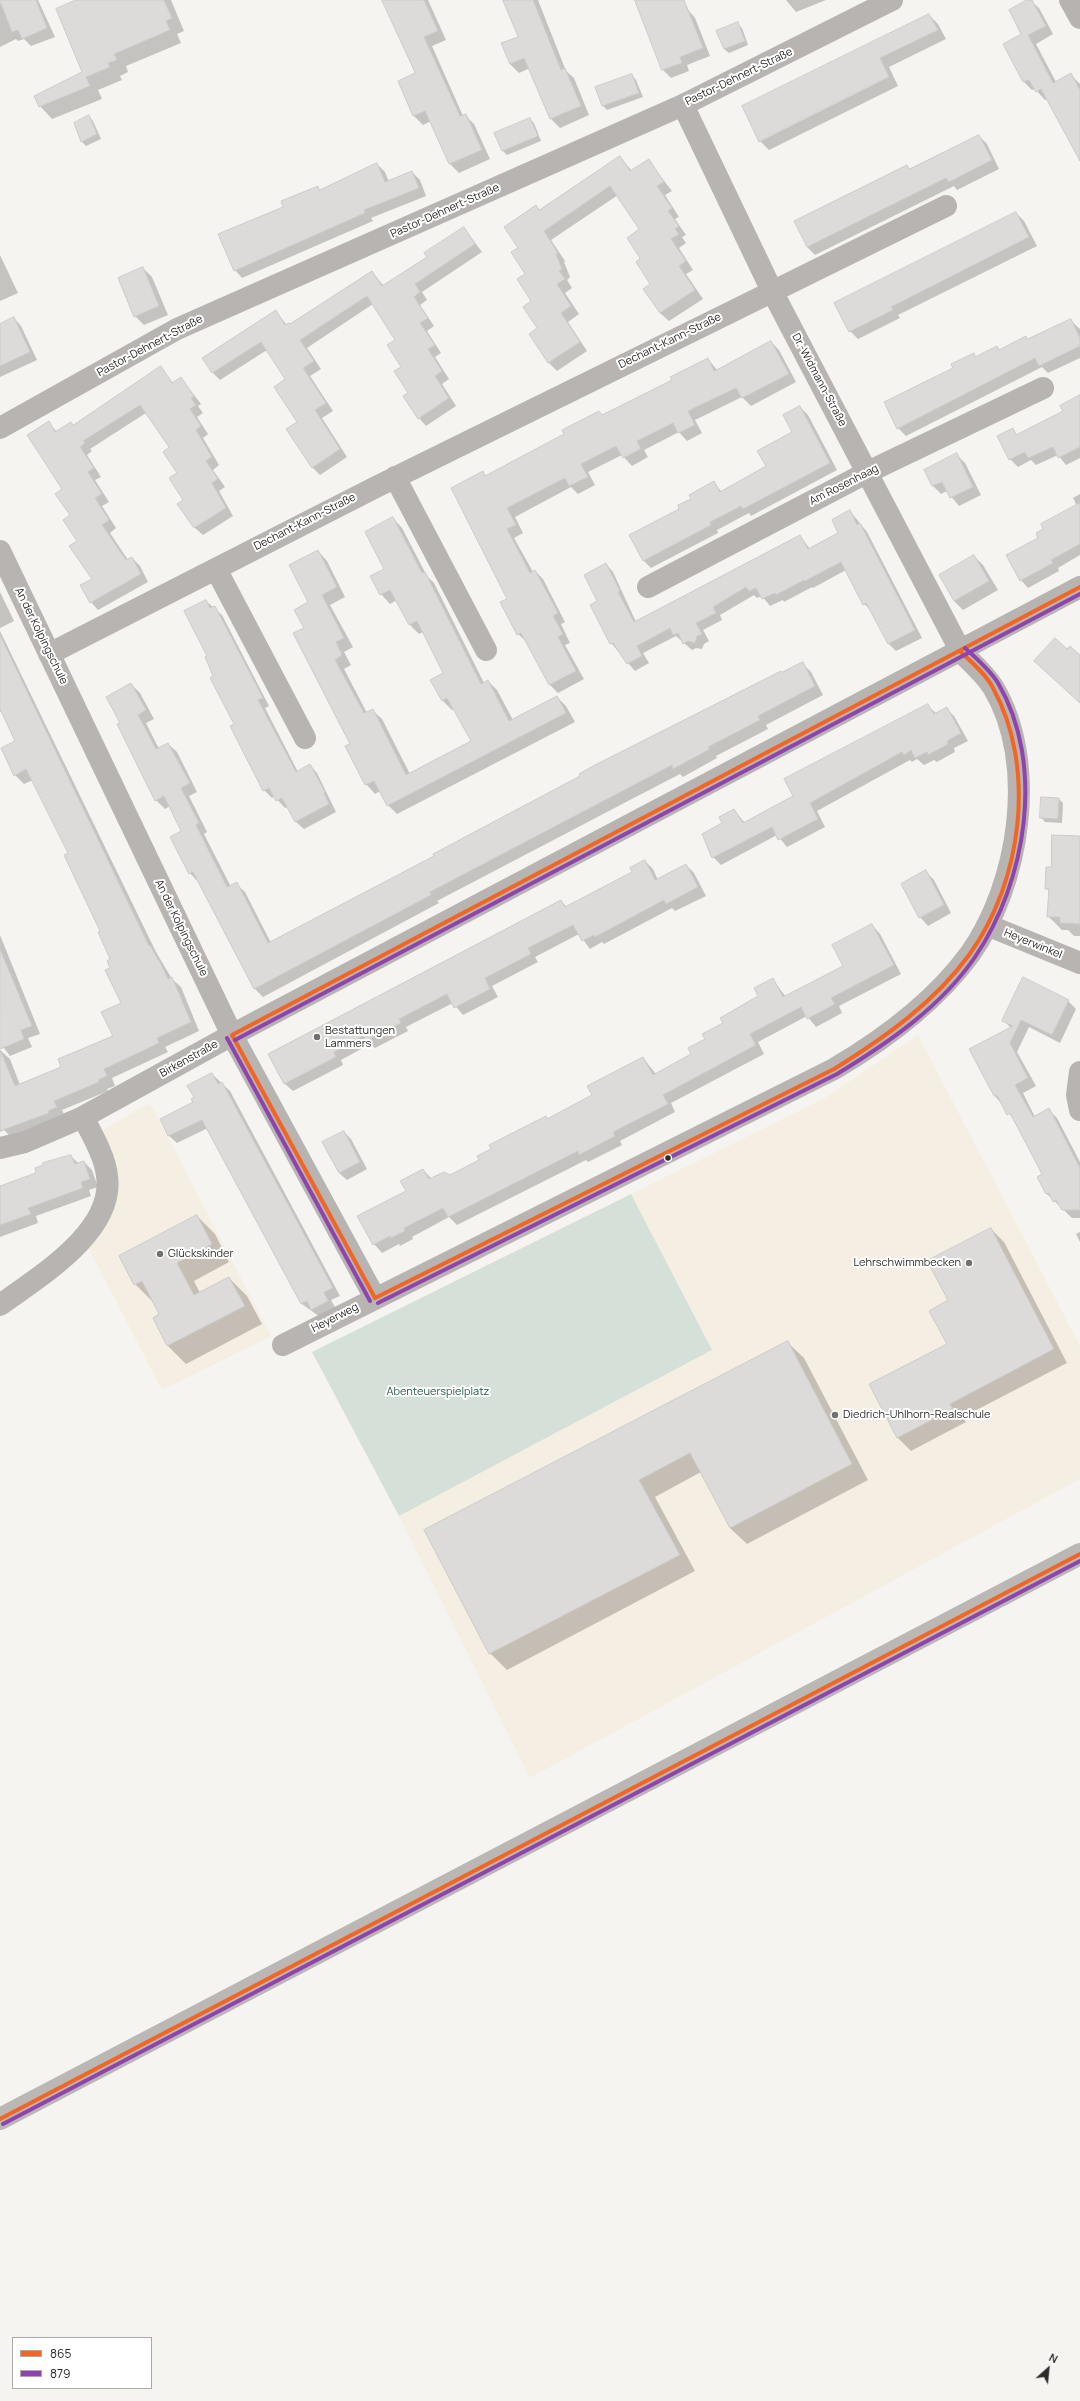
<!DOCTYPE html>
<meta charset="utf-8">
<style>
body{margin:0}
#map{position:relative;width:1080px;height:2401px;overflow:hidden;background:#f6f4f1;font-family:Manrope,sans-serif}
canvas{display:block}
.legend{position:absolute;left:12px;top:2337px;width:140px;height:52px;box-sizing:border-box;background:#fff;border:1px solid #abaaa9;margin:0;padding:5px 7px;list-style:none;font-size:12px;color:#2c2b29}
.legend li{display:flex;align-items:center;gap:8px;height:20px}
.legend b{width:20px;border:1px solid #abaaa9}
.north{position:absolute;left:1028px;top:2349px;width:40px;height:40px;-webkit-text-stroke:3px #fff;paint-order:stroke;rotate:27deg;font-size:11px;font-weight:700;line-height:16px;text-align:center;color:#2c2b29}
.north::after{content:'';display:block;margin:auto;width:14px;height:18px;background:#2c2b29;clip-path:polygon(50% 0,100% 100%,50% 72%,0 100%)}
</style>
<div id="map">
<canvas width="1080" height="2401"></canvas>
<ul class="legend">
<li><b style="height:5px;background:#f26522"></b>865</li>
<li><b style="height:5px;background:#8e44ad"></b>879</li>
</ul>
<div class="north">N</div>
</div>
<script>
const ctx = document.querySelector('canvas').getContext('2d');
ctx.lineJoin = 'round';
function fill(path, color) { ctx.fillStyle = color; ctx.fill(path, 'evenodd'); }
function strokePath(path, color, width, dash) { ctx.strokeStyle = color; ctx.lineWidth = width; ctx.lineCap = dash ? 'butt' : 'round'; ctx.setLineDash(dash || []); ctx.stroke(path); }
function label(font, color, halo, rows, align = 'center') {
  ctx.font = font + ' Manrope,sans-serif'; ctx.lineWidth = 4; ctx.setLineDash([]); ctx.textBaseline = 'middle'; ctx.strokeStyle = halo; ctx.fillStyle = color; for (const [text, x, y, turn = 0] of rows) {
    ctx.save(); ctx.translate(x, y); ctx.rotate((+turn || 0) * Math.PI / 180); ctx.textAlign = isNaN(turn) ? turn : align; if (halo) ctx.strokeText(text, 0, 0); ctx.fillText(text, 0, 0); ctx.restore();
  }
}
fill(new Path2D(`
 M918,1035l162,311v133l-550,299 -131,-262 313,-166 -81,-156 192,-95z
 M150,1103l121,233 -109,54 -75,-145 28,-55v-31l-13,-29z`), '#f5eee2');
fill(new Path2D(`
 M631,1194l81,156 -313,166 -87,-164z`), '#d5e0d8');
fill(new Path2D(`
 M14,0h24l17,37 -24,9 -7,-7 -6,2 -2,-2 -16,8v-43z
 M79,0h92l13,31 -7,3 4,9 -55,23 2,6 -8,4 2,4 -24,10 4,9 -50,20 -12,-13 43,-34z
 M394,0h34l18,40 -14,6 31,70 2,-1 9,9 16,35 -31,14 -9,-9 -19,-43 -8,4 -9,-9 -15,-35 18,-7z
 M504,0h34l28,71 8,7 15,37 -29,13 -9,-9 -21,-51 -11,5 -9,-9 9,-27z
 M636,0h44l15,18 15,38 -23,9 2,6 -18,7 -8,-8z
 M786,0h40l-30,12z
 M1030,0l9,8 14,26 -17,10 20,38 15,-7 9,9v76l-33,-61 -2,1 -10,-11 -3,1 -8,-8 -20,-37 18,-11z
 M929,15l9,9 8,15 -57,28 9,19 -129,64 -9,-9z
 M737,24l5,4 6,17 -19,8 -5,-4z
 M632,75l4,5 7,17 -36,13 -4,-4 -6,-18z
 M89,116l4,5 8,18 -15,7 -4,-4 -7,-18z
 M530,119l4,4 7,18 -34,14 -5,-5z
 M979,136l8,8 12,25 -42,21 -3,-4 -139,69 -8,-8 100,-81 3,4z
 M620,157l12,14 16,-11 24,31 -7,4 14,22 -4,2 11,16 -4,2 4,6 -7,5 14,22 -7,4 17,25 -34,22 -9,-8 -15,-24 6,-5 -10,-26v-28l-23,-35 -67,45 14,21 -1,1 6,15 -3,3 5,8 -7,5 14,21 -11,8 19,29 -30,20 -8,-8 -19,-29 9,-6 -20,-80 17,-42 4,4z
 M377,164l8,8 4,10 23,-10 8,8 6,16 -55,22 2,3 -131,57 -7,-8 50,-63 33,-20 2,3z
 M1016,213l8,8 13,25 -139,69 2,3 -42,21 -8,-8z
 M464,228l18,24 -60,40 5,8 -7,5 14,21 -7,5 14,22 -6,4 14,22 -7,5 14,22 -30,20 -7,-8 -9,-25 -14,-53 -23,-36 -66,44 14,21 -11,7 23,35 -11,7 25,39 -27,18 -8,-8 -25,-87 -20,-30 -47,30 -7,-7 63,-61 11,13h3l82,-53 12,14 44,-28z
 M0,255l18,38 -18,8z
 M143,268l9,9 16,38 -24,10 -9,-9z
 M14,318l7,8 16,34 -37,17v-52z
 M1070,320l10,9v29l-32,15 -6,-6 -136,69 -8,-8 57,-60 18,-14 3,3 21,-10 3,3 26,-13 2,3z
 M771,342l8,8 17,32 -45,24 -9,-9 -47,23 7,13 -15,8 -8,-9 -35,18 4,7 -16,9 -10,-11 -34,17 7,13 -17,9 -7,-7 -56,30 8,16 -9,5 19,34 2,-1 8,8 22,43 -4,2 9,19 -5,2 19,34 -26,14 -8,-8 -23,-43 -9,-8 -10,-35 -26,-127 4,4 79,-42 34,-22 4,4 70,-36 35,-21 9,11z
 M161,368l12,15 8,-5 20,26 -3,2 5,7 -6,4 11,17 -5,4 16,27 -6,5 12,17 -6,4 14,25 -30,19 -8,-7 -16,-24 6,-4 -15,-52 -24,-35 -56,36 2,2 -5,4 14,22 -6,3 14,22 -7,4 14,22 -6,5 18,27 4,-2 8,8 8,16 -50,28 -7,-8 2,-23 -30,-89 -15,-68 9,10 17,-6z
 M1080,397v61l-14,7 -8,-10 -22,10 -5,-5 -13,7 -8,-8 2,-29 6,5 46,-23z
 M800,407l8,8 29,55 -86,46 -2,-3 -32,17 1,3 -67,35 -7,-7 -13,-26 50,-26 33,-26 8,9 45,-25 26,-35z
 M957,455l8,8 16,32 -22,11 -12,-15 -6,3 -8,-8 -8,-16z
 M1080,494v61l-22,13 1,3 -31,17 -7,-8 -13,-24 32,-18 37,-32 -4,-8z
 M850,511l17,21 55,106 -26,13 -7,-7 -17,-33 -8,-7 -18,-34 -33,18 -1,-1 -28,15 -1,-2 -13,6 -8,-10 -5,2 -3,-3 -34,20 2,5 -19,10 6,11 -5,3 -2,5 -6,-1 -4,2 -16,-14 -33,17 6,10 -14,8 -24,-28 -12,-42 7,-37 7,8 23,50 164,-86 10,13 29,-16z
 M393,518l9,10 25,48 7,7 50,100 4,-2 9,9 16,30 44,-23 9,9 9,16 -178,92 -9,-9 -8,-14 -5,3 -9,-10 -61,-156 13,-77 9,10 18,36 -15,8 23,42 -9,5 7,13 -7,4 23,44 5,-3 10,9 28,55 62,-33 -18,-32 -2,1 -9,-9 -11,-21 13,-7 -22,-41 -4,2 -9,-9 -13,-25 -7,4 -9,-10z
 M974,556l9,9 15,25 -35,20 -9,-9z
 M0,592l14,29 -14,7z
 M206,601l16,14 47,91 -4,2 33,64 12,-7 7,8 19,39 -32,17 -8,-7 -8,-15 -3,1 -11,-12 -2,2 -8,-8 -49,-114 -6,-20z
 M0,631l156,321 16,27 9,8 18,44 -34,16 3,5 -56,26 3,8 -8,3 1,2 -46,19 3,6 -53,22 -8,-8 -4,2v-82l10,9 10,26 42,-17 52,-31 8,-34 -10,-35v-9l-42,-106 -37,-73 -9,4 -9,-9 2,-34 -15,-30 -2,1z
 M802,663l9,9 12,23 -57,30 2,4 -52,27 1,2 -34,19 -3,-3 -52,27 -191,100 2,2 -176,94 -8,-8 -57,-107 -8,-9 -7,-41 -13,-26 -5,3 -9,-9 -35,-77 10,-39 9,9 14,26 -8,4 13,26 9,-5 9,8 20,40 -8,4 18,36 -3,2 27,53 5,-3 9,8 26,51z
 M928,706l8,7 11,-4 7,7 14,25 -14,7 1,4 -18,10 -3,-2 -10,5 -7,-6 -5,3 -2,-2 -93,51 8,16 -38,20 -10,-12 -56,30 -8,-8 -8,-16 29,-31 11,13 50,-27z
 M1059,799l4,4 -1,20 -17,-1 -4,-5z
 M1080,837v99h-6l-6,-6h-6l-14,-14 2,-24 -4,-4 6,-20z
 M645,861l8,8 5,11 28,-15 8,8 12,23 -31,15 -3,-3 -68,36 -2,-2 -12,7 -11,-15 -44,23 3,5 -46,24 6,11 -35,18 -10,-12 -47,24 2,4 -33,17 -5,-4 -29,16 2,5 -50,26 -8,-7 -15,-29 291,-154 6,6 67,-34z
 M926,872l8,8 17,33 -23,13 -8,-9z
 M872,925l8,9 21,40 -62,32 3,7 -26,14 -9,-11 -49,26 6,12 -93,49 4,9 -55,29 2,4 -34,17 -2,-2 -129,65 -8,-8 -37,20 1,2 -13,7 -1,-2 -17,9 -8,-9 49,-74 9,9 18,-2 143,-82 50,-37 13,16 37,-20 31,-31 35,-27 14,-16 13,17 58,-30z
 M0,935l40,99 -12,4 4,9 -22,9 -10,-13z
 M1068,1001l8,8 -16,34 -31,-16 -12,25 19,34 -13,7 12,24 14,-7 8,8 23,44v56h-8l-25,-24 -9,-17 5,-2 -27,-53 -21,-26 16,-68 -8,-8z
 M212,1074l18,17 110,205 -9,4 5,9 -16,8 -18,-13 -94,-176 -31,15 -8,-7 -8,-16 33,-18 1,-5z
 M344,1132l7,7 16,30 -20,11 -8,-7 -15,-30z
 M71,1156l8,8 5,-2 8,8 6,17 -9,3 2,6 -55,20 2,7 -38,14v-50l38,-13 -2,-5 26,-11 1,1z
 M197,1216l18,18 14,28 -35,19 6,12 29,-15 18,18 15,28 -76,40 -18,-18 -14,-28 7,-3 -8,-13 -18,-18z
 M991,1229l13,13 63,121 -104,54 3,5 -55,29 -13,-13 -28,-53 78,-41 2,-43z
 M1080,1232v10l-4,-8z
 M787,1342l17,16 64,122 -121,64 -17,-16 -29,-56 -46,25 40,74 -188,99 -17,-17 -65,-123z`), '#0003');
const building = new Path2D(`
 M0,0h36l11,28 -25,11 -4,-9 -6,2z
 M76,0h88l8,18 -6,3 4,9 -56,24 3,6 -9,3 2,4 -24,10 4,9 -51,21 -5,-11 48,-24 -26,-63z
 M382,0h42l14,31 -14,6 36,79 6,-2 16,36 -33,14 -24,-53 -12,5 -15,-35 17,-8z
 M503,0h30l28,70 4,-2 16,38 -31,13 -26,-61 -14,6 -9,-21 17,-6z
 M635,0h49l19,48 -23,9 2,6 -20,7z
 M1027,0h5l14,26 -18,9 25,48 18,-10 9,17v71l-39,-72 -5,3 -7,-12 -6,2 -20,-38 18,-10 -12,-24z
 M929,14l9,16 -58,28 9,19 -130,65 -17,-36z
 M738,22l7,19 -21,8 -8,-18z
 M632,74l7,19 -37,13 -7,-19z
 M89,115l8,19 -16,8 -7,-19z
 M530,118l8,18 -36,15 -8,-18z
 M979,135l13,25 -43,22 -3,-4 -139,69 -13,-26 113,-56 2,4z
 M620,156l10,15 19,-12 15,23 -7,4 15,22 -4,3 11,15 -4,3 4,5 -8,5 15,22 -7,5 16,24 -35,23 -17,-24 7,-5 -14,-22 4,-4 -13,-20 12,-9 -29,-43 -66,45 14,22 -2,1 6,15 -3,2 6,8 -8,5 14,22 -10,7 19,29 -32,21 -19,-29 8,-6 -14,-21 8,-6 -14,-22 8,-5 -14,-22 7,-4 -14,-21 32,-22 3,5z
 M377,163l8,19 27,-11 7,17 -55,22 1,3 -131,58 -16,-37 65,-27 -2,-6 37,-15 1,4z
 M1016,212l13,25 -138,70 2,3 -44,22 -15,-29z
 M464,227l11,17 -60,40 5,8 -6,5 14,21 -8,5 15,22 -7,4 14,22 -7,5 14,22 -31,21 -15,-23 5,-3 -14,-22 7,-4 -14,-22 8,-5 -28,-44 -67,44 14,21 -11,7 23,35 -11,7 25,39 -28,19 -26,-39 11,-7 -23,-35 11,-8 -24,-37 -49,31 -10,-15 74,-48 9,15 4,-2 1,1 82,-53 10,15 45,-29 -3,-4z
 M143,267l16,39 -25,11 -16,-39z
 M14,317l16,35 -30,14v-42z
 M1071,319l9,19v8l-41,20 -4,-8 -138,71 -13,-27 69,-34 -2,-4 23,-11 1,4 22,-11 2,4 27,-14 1,3z
 M771,341l18,33 -47,24 -6,-10 -48,23 7,14 -17,8 -5,-10 -36,18 4,8 -18,9 -7,-12 -35,18 7,13 -19,9 -4,-8 -58,30 9,17 -9,4 23,44 5,-3 23,43 -5,3 10,18 -5,3 18,34 -27,14 -28,-52 -4,2 -17,-33 7,-3 -56,-111 32,-17 2,5 79,-42 -2,-4 37,-19 3,4 70,-35 -2,-3 38,-19 6,13z
 M161,366l11,17 9,-6 13,19 -3,2 5,7 -6,4 11,17 -5,4 16,27 -6,4 12,18 -6,4 14,25 -32,20 -17,-24 6,-4 -14,-22 8,-5 -14,-21 6,-5 -29,-42 -57,36 2,2 -5,4 14,21 -6,4 14,22 -7,4 14,22 -7,5 24,35 6,-3 9,17 -51,29 -10,-18 12,-6 -23,-33 8,-5 -14,-21 7,-5 -15,-21 7,-5 -35,-54 22,-14 6,11 16,-10 2,3z
 M1080,395v52l-22,11 -5,-11 -25,11 -3,-6 -16,8 -12,-24 16,-8 3,7 47,-24 -3,-5z
 M800,406l30,57 -87,46 -2,-3 -31,16 1,3 -68,36 -14,-26 50,-26 -1,-4 13,-6 -2,-4 25,-14 6,11 46,-26 -9,-15 35,-19 -9,-17z
 M957,453l16,34 -23,11 -8,-16 -10,4 -8,-16z
 M1080,503v41l-29,16 2,3 -33,18 -14,-26 32,-17 -2,-5 7,-4 -2,-5z
 M850,510l7,15 3,-2 55,107 -27,14 -22,-41 -3,2 -22,-43 -36,19 -1,-1 -28,15 -1,-2 -13,6 -6,-11 -7,3 -3,-4 -33,20 3,6 -20,10 6,11 -5,2 -2,7 -7,-2 -5,3 -5,-11 -5,2 -3,-7 -33,18 5,10 -15,8 -14,-21 -3,1 -20,-39 7,-4 -13,-26 22,-12 14,28 -2,1 16,30 166,-87 8,14 30,-16 -6,-13z
 M393,517l29,56 3,-1 56,112 7,-4 21,41 48,-25 9,17 -179,93 -13,-25 -9,4 -20,-39 5,-2 -57,-111 11,-5 -10,-18 14,-8 -19,-37 29,-15 19,37 -15,8 22,43 -8,4 6,13 -7,5 29,53 9,-4 33,66 65,-34 -24,-43 -5,3 -12,-21 13,-7 -26,-52 -8,4 -19,-35 -10,5 -10,-19 14,-7 -19,-37z
 M974,555l15,26 -35,20 -15,-26z
 M206,600l4,8 5,-2 48,92 -5,2 38,72 14,-8 15,28 -1,1 5,11 -34,18 -13,-24 -6,3 -7,-13 -6,3 -33,-65 4,-2 -24,-46 3,-2 -8,-19 2,-1 -23,-45z
 M0,635l149,311 1,-1 8,15h1l9,19 4,-2 19,45 -34,16 2,5 -55,26 3,7 -9,4 1,2 -45,19 3,6 -9,4 1,2 -49,18v-81l15,36 46,-19 -3,-8 55,-23 -12,-24 20,-9 -16,-33 5,-2 -3,-7 3,-2 -12,-27 2,-1 -36,-76 4,-2 -42,-84 -12,7 -13,-28 14,-7 -15,-32z
 M1055,638l12,11 3,-3 10,9v48l-46,-42z
 M803,662l12,24 -57,30 2,4 -52,27 2,2 -37,20 -1,-4 -242,127 1,3 -177,94 -61,-117 -4,2 -19,-37 11,-6 -17,-35 -9,5 -38,-77 3,-1 -14,-26 25,-14 15,27 -8,5 18,34 12,-6 22,40 -9,5 18,35 -3,2 31,62 10,-5 31,61 166,-87 -1,-2 147,-78 -1,-2 14,-8 188,-95 1,1z
 M928,704l6,10 13,-7 14,26 -14,8 1,3 -20,11 -1,-3 -12,6 -4,-8 -7,5 -2,-3 -92,51 8,16 -40,21 -6,-13 -60,31 -10,-24 20,-11 -3,-6 15,-8 9,14 50,-27 -9,-17z
 M1041,797l18,1 -1,21 -18,-1z
 M1052,835l28,1v88l-20,-1v-6h-13l2,-28h-4l1,-22h5z
 M645,860l10,20 31,-16 12,23 -32,17 -2,-4 -69,37 -1,-2 -12,6 -9,-16 -45,23 3,6 -46,24 5,11 -36,19 -7,-14 -48,25 2,4 -35,18 -3,-5 -29,16 2,5 -52,27 -16,-30 293,-154 4,7 67,-35 -2,-4z
 M926,870l18,35 -25,13 -18,-34z
 M872,924l22,41 -63,33 4,6 -28,15 -6,-12 -51,27 6,11 -93,50 5,9 -55,28 2,4 -36,19 -1,-4 -130,66 -5,-9 -39,20 1,3 -14,7 -1,-2 -17,9 -16,-29 49,-25 -6,-10 23,-12 6,10 15,-7 6,3 29,-15 -2,-4 14,-7 -2,-4 57,-29 1,3 45,-24 -5,-9 56,-29 10,18 38,-21 -3,-6 17,-9 -3,-5 21,-11 -3,-5 38,-22 -4,-8 19,-10 10,19 60,-31 -11,-21z
 M0,949l32,77 -11,4 3,9 -24,10z
 M1023,977l46,23 -17,35 -31,-15 -11,23 18,35 -13,7 18,32 16,-9 31,60v42h-18l-6,-10 -3,2 -4,-9 -3,1 -9,-17 5,-3 -32,-61 -3,2 -10,-20 -3,1 -25,-47 44,-23 -11,-5z
 M212,1073l6,11 4,-2 111,206 -9,4 4,9 -17,9 -4,-9 -6,3 -99,-184 -34,16 -8,-17 33,-17 -2,-3 3,-2 -7,-11z
 M344,1131l16,31 -21,11 -17,-31z
 M71,1155l4,9 9,-3 6,18 -9,3 2,6 -55,20 3,6 -31,11v-39l36,-13 -1,-5 8,-3v-2z
 M197,1215l15,29 -35,19 17,32 35,-18 16,29 -78,40 -14,-28 6,-4 -17,-33 -8,4 -15,-29z
 M991,1228l63,121 -104,55 3,5 -56,29 -28,-54 78,-40 -18,-33 19,-11 -21,-39z
 M788,1341l64,123 -122,64 -40,-75 -51,27 41,75 -191,99 -65,-124z`);
fill(building, '#dcdbda');
strokePath(building, '#cccbca', 1);
strokePath(new Path2D(`
 M0,428l177,-99 506,-224 209,-105
 M395,477l91,173
 M0,551l232,484 143,263
 M216,569l89,169
 M648,587l220,-115 175,-84
 M49,654l327,-167 570,-281
 M987,925l93,38
 M1080,1072l-3,23 3,15
 M0,1148l25,-6 58,-25 149,-82 848,-448
 M0,1305c38,-28 115,-73 107,-129 -2,-20 -15,-41 -24,-59
 M283,1345l551,-276c51,-30 101,-67 136,-115 49,-69 69,-191 23,-267 -9,-14 -21,-24 -32,-35l-189,-361 -89,-186`), '#b8b4b2', 22);
strokePath(new Path2D(`
 M1070,0l10,18`), '#b7b3b0', 22);
strokePath(new Path2D(`
 M0,2119l1080,-565`), '#bab7b4', 22);
strokePath(new Path2D(`
 M232,1035l848,-448
 M232,1035l143,263
 M375,1298l459,-229c50,-31 100,-66 135,-114 53,-73 68,-187 24,-267 -7,-14 -21,-25 -32,-36
 M0,2119l1080,-565`), '#f26522', 4);
strokePath(new Path2D(`
 M227,1038l143,263
 M235,1040l845,-446
 M378,1303l459,-229c51,-31 104,-67 138,-117 51,-75 71,-192 23,-274 -8,-13 -21,-24 -33,-35
 M3,2124l1077,-563`), '#8e44ad', 4);
for (const [x, y, r, color] of [
 [317,1037,4,"#73716f"],
 [668,1158,3.5,"#2c2b29"],
 [160,1254,4,"#73716f"],
 [969,1263,4,"#73716f"],
 [835,1415,4,"#73716f"]
]) { const dot = new Path2D(); dot.arc(x, y, r, 0, 2 * Math.PI); ctx.fillStyle = color; ctx.fill(dot); strokePath(dot, '#fff', 1.5); }
label('11px', '#2c2b29', '#fff', [
 ["Pastor-Dehnert-Straße",739,77,-26],
 ["Pastor-Dehnert-Straße",445,211,-24],
 ["Dechant-Kann-Straße",670,341,-26],
 ["Pastor-Dehnert-Straße",150,346,-28],
 ["Dr.-Widmann-Straße",819,380,62],
 ["Am Rosenhaag",844,485,-27],
 ["Dechant-Kann-Straße",305,522,-27],
 ["An der Kolpingschule",41,636,64],
 ["An der Kolpingschule",181,928,64],
 ["Heyerwinkel",1033,944,22],
 ["Birkenstraße",189,1059,-29],
 ["Heyerweg",335,1318,-27]
]);
label('11px', '#2c2b29', '#fff', [
 ["Bestattungen",325,1031],
 ["Lammers",325,1044],
 ["Glückskinder",168,1254],
 ["Lehrschwimmbecken",961,1263,"right"],
 ["Diedrich-Uhlhorn-Realschule",843,1415]
], 'left');
label('11px', '#275d43', '#fff', [
 ["Abenteuerspielplatz",438,1392]
]);
</script>
